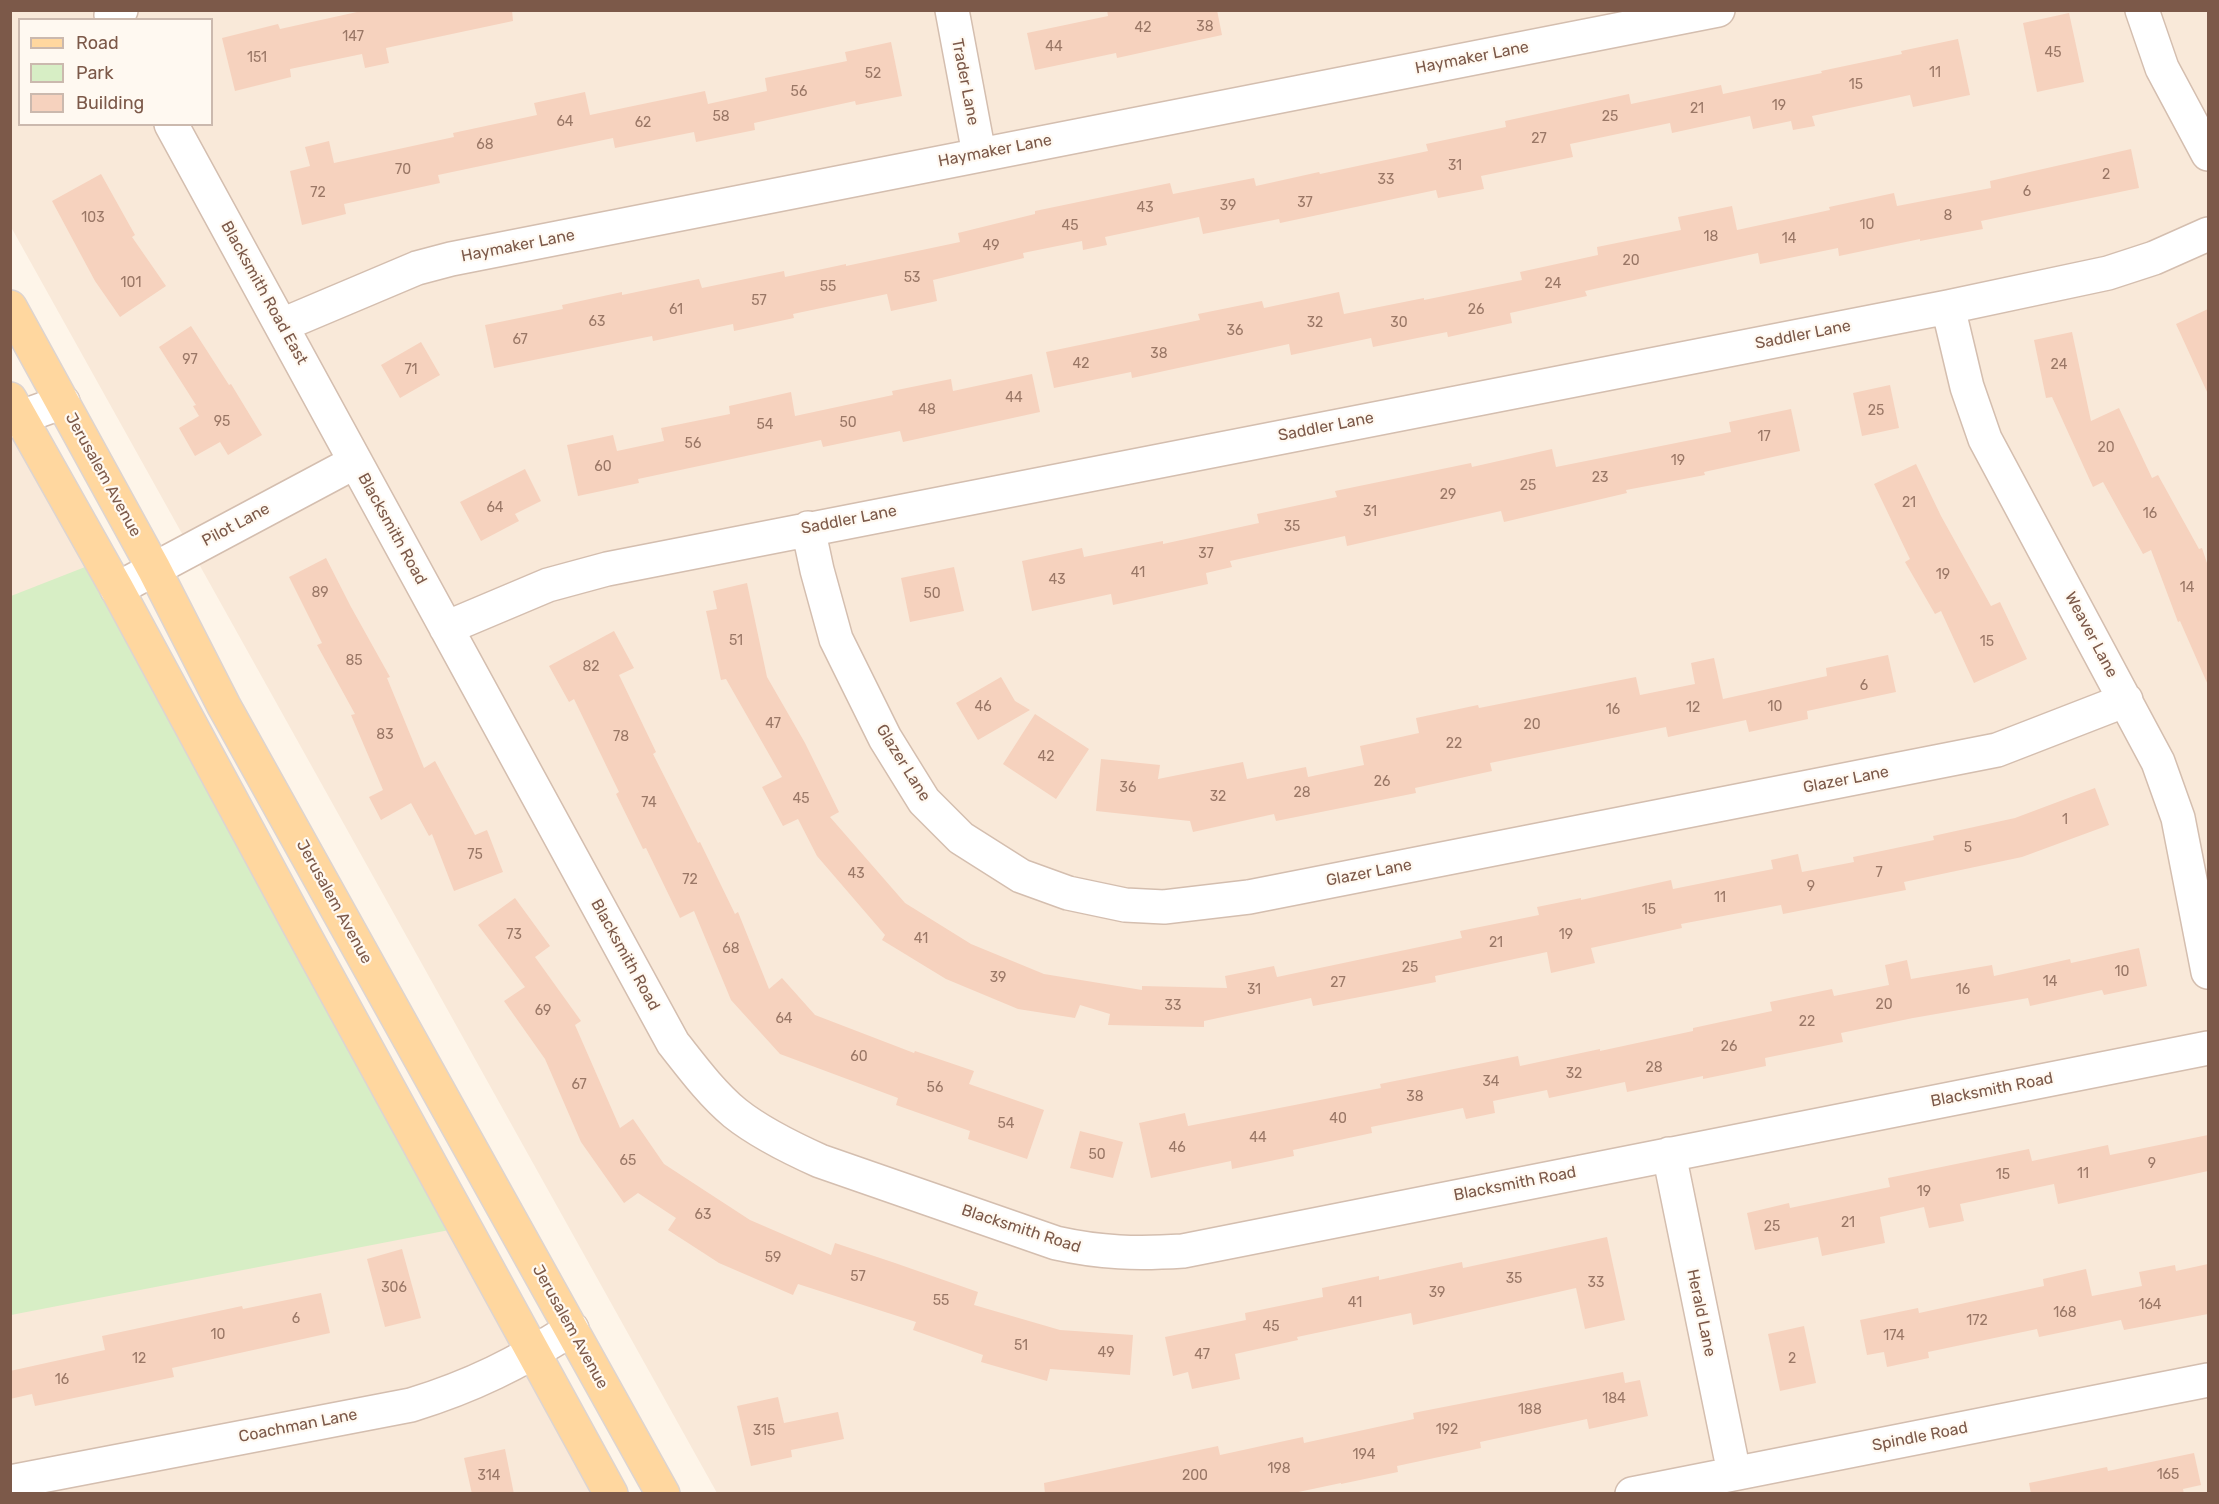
<!DOCTYPE html>
<style>
body{margin:0}
#map{position:relative;width:2219px;height:1504px;overflow:hidden;background:#fef5e9;font-family:Rubik,sans-serif}
canvas{display:block}
.frame{position:absolute;inset:0;border:12px solid #7c5949;pointer-events:none}
.legend{position:absolute;left:18px;top:18px;width:195px;height:108px;box-sizing:border-box;background:#fff9f1;border:2px solid #cbb9ae;margin:0;padding:8px 10px;list-style:none;font-size:18px;color:#7c5949}
.legend li{display:flex;align-items:center;gap:12px;height:30px}
.legend b{width:30px;border:2px solid #cbb9ae}
</style>
<div id="map">
<canvas width="2219" height="1504"></canvas>
<div class="frame"></div>
<ul class="legend">
<li><b style="height:8px;background:#ffd79f"></b>Road</li>
<li><b style="height:16px;background:#d7eec5"></b>Park</li>
<li><b style="height:16px;background:#f6d2be"></b>Building</li>
</ul>
</div>
<script>
const ctx = document.querySelector('canvas').getContext('2d');
ctx.lineJoin = 'round';
function fill(path, color) { ctx.fillStyle = color; ctx.fill(path, 'evenodd'); }
function strokePath(path, color, width, dash) { ctx.strokeStyle = color; ctx.lineWidth = width; ctx.lineCap = dash ? 'butt' : 'round'; ctx.setLineDash(dash || []); ctx.stroke(path); }
function label(font, color, halo, rows, align = 'center') {
  ctx.font = font + ' Rubik,sans-serif'; ctx.lineWidth = 4.5; ctx.setLineDash([]); ctx.textBaseline = 'middle'; ctx.strokeStyle = halo; ctx.fillStyle = color; for (const [text, x, y, turn = 0] of rows) {
    ctx.save(); ctx.translate(x, y); ctx.rotate((+turn || 0) * Math.PI / 180); ctx.textAlign = isNaN(turn) ? turn : align; if (halo) ctx.strokeText(text, 0, 0); ctx.fillText(text, 0, 0); ctx.restore();
  }
}
fill(new Path2D(`
 M10,11h2198v1482h-1491l-706,-1266zM20,20h192v104h-192z
 M10,382l97,172 503,939h-599z`), '#f9e9d9');
fill(new Path2D(`
 M108,558l362,668 -459,89v-719z`), '#d7eec5');
fill(new Path2D(`
 M366,10h146l1,11 -127,27 3,15 -24,5 -3,-14 -72,15 1,8 -56,14 -13,-53 56,-14 2,5z
 M1107,10h110l5,25 -105,23 -1,-5 -81,17 -8,-37 81,-17z
 M2069,13l15,69 -47,10 -14,-69z
 M1958,39l12,56 -57,12 -3,-12 -98,21 3,10 -22,4 -2,-9 -38,8 -3,-13 -78,17 -2,-10 -100,21 3,13 -92,19 3,13 -46,9 -2,-8 -156,33 -1,-4 -76,15 -4,-17 -94,20 2,8 -24,5 -1,-9 -59,12 1,5 -91,22 4,21 -46,10 -4,-17 -94,20 1,4 -60,13 -1,-7 -80,17 -1,-5 -158,32 -9,-43 78,-16 -1,-4 60,-13v3l77,-16 3,9 82,-17 1,6 61,-13v2l114,-24 -2,-9 77,-19v-3l135,-28 3,11 81,-16 2,8 63,-14 1,2 108,-23 -2,-7 80,-17 -1,-6 78,-17 46,-10 2,10 90,-19 2,9 99,-21 -1,-2 81,-17 -1,-3z
 M891,42l11,54 -46,9 -1,-4 -101,22 1,7 -59,12 -2,-10 -79,16 -2,-10 -175,37 2,8 -96,21 2,10 -44,11 -12,-54 20,-5 -5,-19 24,-6 5,22 120,-26 -1,-4 84,-18 -3,-12 51,-11 5,23 115,-24 3,13 59,-13 -2,-13 82,-17 -2,-9z
 M2131,149l8,39 -158,33 2,8 -63,12v-2l-81,17 -1,-8 -78,16 -2,-11 -92,20 -81,18 2,5 -77,17 2,10 -64,14 -1,-5 -74,15 -2,-9 -80,17 -2,-11 -157,34 -1,-6 -77,16 -8,-36 154,-32 -2,-6 64,-13 2,7 75,-16 5,22 80,-16v2l98,-20 -2,-8 78,-17 -1,-8 84,-17 -3,-13 54,-11 5,24 93,-20 -1,-3 65,-14 3,13 94,-18 -1,-7z
 M101,174l34,61 -3,2 34,49 -46,31 -25,-36 -43,-80z
 M2208,309v85l-32,-70z
 M191,326l38,59 2,-1 31,51 -34,20 -8,-13 -25,14 -16,-28 20,-12 -6,-10 3,-1 -37,-58z
 M2072,332l19,89 28,-13 33,70 6,-3 41,74 3,-1 6,18v119l-28,-64 -2,1 -27,-72 -8,4 -40,-72 -10,5 -41,-90 -6,1 -12,-58z
 M421,342l19,33 -40,23 -19,-33z
 M1032,374l8,38 -137,30 -3,-11 -77,16 -2,-7 -183,39 1,4 -61,13 -11,-51 46,-10 4,16 47,-10 -3,-13 69,-14 -1,-8 62,-14 4,24 98,-21 -1,-4 59,-12 2,12z
 M1890,385l9,43 -37,8 -9,-43z
 M1791,409l9,42 -96,21 1,3 -79,15 1,3 -123,29 -3,-11 -154,35 -2,-10 -115,25 2,6 -26,6 2,11 -95,21 -2,-11 -79,17 -10,-50 60,-13 2,9 79,-16v3l96,-21 -2,-9 80,-17 -2,-6 136,-28 1,4 80,-18 4,18 175,-35 -2,-10z
 M1916,464l25,52 50,90 9,-4 27,57 -53,24 -33,-72 -6,3 -30,-52 5,-3 -36,-75z
 M525,469l16,32 -26,13 4,7 -38,20 -21,-39z
 M326,558l25,49 39,70 -3,1 37,90 11,-7 40,74 12,-5 16,42 -49,19 -22,-57 -3,2 -18,-33 -30,17 -12,-23 14,-7 -32,-75 4,-1 -38,-69 5,-2 -33,-66z
 M954,567l10,44 -54,11 -9,-44z
 M747,583l20,94 38,66 34,69 -9,5 75,86 66,41 73,30 98,16v-4l85,2 -2,-12 49,-10 3,11 185,-39 -2,-7 79,-16 -2,-8 44,-9v2l90,-20 2,9 100,-20 -2,-9 27,-6 4,18 52,-10 -1,-5 81,-17 -1,-4 82,-18 80,-30 14,37 -87,32 -118,25 2,8 -123,24 -2,-9 -100,19 1,4 -91,20 4,15 -44,10 -4,-21 -112,24 1,6 -45,9 -78,15 -2,-8 -107,23v6l-96,-2 2,-11 -30,-9 -5,13 -57,-9 -72,-30 -64,-39 3,-5 -68,-79 -19,-37 -15,7 -21,-39 20,-10 -56,-98 -5,1 -15,-69 11,-2 -4,-18z
 M614,631l20,37 -15,7 37,77 -3,2 45,89 2,-1 35,72 3,-2 31,77 13,-11 33,37 99,38 1,-2 59,20 -5,13 75,26 -17,49 -59,-20 2,-8 -74,-26 2,-7 -118,-44 -49,-54 -37,-89 -14,7 -34,-70 -3,1 -27,-55 3,-2 -45,-93 -5,3 -20,-36z
 M1888,655l8,37 -89,19 1,8 -59,13 -3,-12 -78,17 -2,-10 -176,36 2,8 -77,17 1,5 -140,28 -2,-7 -81,18 -3,-11 -94,-10 5,-52 59,6 -2,14 85,-17 4,17 59,-12 2,10 56,-12 -4,-19 59,-13 -3,-15 62,-13 1,3 157,-31 4,18 55,-11 -4,-21 23,-5 9,41 104,-23 -1,-8z
 M1001,677l14,24 15,9 -52,30 -22,-37z
 M1035,714l54,35 -33,50 -53,-35z
 M515,898l35,48 -15,11 46,64 -6,4 45,103 13,-9 31,45 86,56 81,35 4,-12 60,20 83,29 -4,13 86,25 73,5 -3,40 -80,-6 -3,12 -66,-19 2,-7 -70,-25 3,-8 -118,-38 -5,11 -74,-32 -51,-33 8,-12 -38,-25 -14,10 -43,-61 -36,-83 -41,-58 21,-14 -47,-62z
 M2139,948l8,38 -43,9 -2,-5 -72,16 -2,-8 -115,20 -72,15 2,9 -78,16 1,8 -63,13v-3l-76,16 -2,-10 -76,16 -2,-8 -54,11 2,12 -29,6 -3,-11 -92,19 1,6 -79,17 1,6 -62,13 -1,-8 -80,17 -12,-55 46,-10 3,13 193,-38 -1,-4 138,-28 2,10 80,-17v2l93,-20v-3l79,-17 -2,-9 62,-13 2,7 55,-11 -4,-20 22,-5 4,19 81,-14 2,11 76,-17 1,4z
 M1080,1131l43,11 -10,36 -43,-10z
 M2208,1135v36l-150,33 -4,-20 -94,20 4,17 -35,7 -5,-21 -44,10 5,26 -63,13 -4,-19 -63,13 -8,-37 42,-10 1,5 100,-21 -2,-9 141,-29 3,12 76,-16 2,10z
 M1607,1237l18,83 -40,9 -9,-41 -163,37 -2,-12 -114,24 1,3 -63,14 5,25 -48,10 -4,-17 -15,4 -8,-39 81,-17 -1,-7 78,-16 -1,-9 57,-12v4l83,-18 1,6z
 M402,1249l19,69 -36,9 -18,-68z
 M2208,1264v50l-84,16 -3,-10 -82,17 -2,-8 -109,23 1,6 -42,9 -3,-15 -17,3 -7,-35 58,-12 1,5 125,-27 -1,-7 43,-10 6,27 50,-10 -3,-14 36,-7 1,6z
 M321,1293l9,40 -158,35 2,9 -61,13 -78,16 -3,-12 -22,5v-28l95,-21 -3,-14 140,-30 1,3z
 M1804,1326l12,57 -36,8 -12,-57z
 M1623,1372l2,11 15,-3 8,36 -59,13 -2,-10 -107,23 1,6 -84,18 1,6 -57,12v-1l-52,11h-244l-1,-11 174,-37 2,9 83,-18 1,6 110,-24 -1,-6z
 M778,1397l6,26 54,-11 6,27 -53,11 1,7 -41,9 -14,-60z
 M505,1449l9,45h-42l-8,-36z
 M2194,1453l7,32 -18,4 1,5h-153l-2,-11 78,-16 1,4z`), '#f6d2be');
const minor = new Path2D(`
 M952,10l27,144
 M2142,10l20,58 46,86
 M111,15l10,-5
 M171,124l502,919c19,24 38,50 62,70 25,20 56,35 85,48l236,82c45,10 81,11 127,8l1025,-203
 M1948,307l19,80 18,52 173,323 20,56 30,154
 M282,325l135,-57 34,-9 1267,-249
 M10,421l53,-19
 M808,528l9,42 19,69 49,99 39,63 37,37 60,38 47,17 57,12 39,2 85,-10 748,-147 129,-50
 M117,589l238,-127
 M446,628l102,-43 59,-16 1341,-262 160,-34 46,-15 54,-24
 M1669,1154l65,319
 M10,1482l401,-77c62,-19 107,-42 161,-76
 M1632,1494l576,-114`);
const major = new Path2D(`
 M10,307l144,262 70,137 439,788
 M10,399l107,190 183,338 311,567`);
strokePath(minor, '#d4beaf', 36);
strokePath(major, '#ddd4d0', 36);
strokePath(minor, '#fff', 33);
strokePath(major, '#ffd79f', 33);
label('14px', '#9a7766', null, [
 ["38",1205,27],
 ["42",1143,28],
 ["147",353,37],
 ["44",1054,47],
 ["45",2053,53],
 ["151",257,58],
 ["11",1935,73],
 ["52",873,74],
 ["15",1856,85],
 ["56",799,92],
 ["19",1779,106],
 ["21",1697,109],
 ["58",721,117],
 ["25",1610,117],
 ["64",565,122],
 ["62",643,123],
 ["27",1539,139],
 ["68",485,145],
 ["31",1455,166],
 ["70",403,170],
 ["2",2106,175],
 ["33",1386,180],
 ["6",2027,192],
 ["72",318,193],
 ["37",1305,203],
 ["39",1228,206],
 ["43",1145,208],
 ["8",1948,216],
 ["103",93,218],
 ["10",1867,225],
 ["45",1070,226],
 ["18",1711,237],
 ["14",1789,239],
 ["49",991,246],
 ["20",1631,261],
 ["53",912,278],
 ["101",131,283],
 ["24",1553,284],
 ["55",828,287],
 ["57",759,301],
 ["61",676,310],
 ["26",1476,310],
 ["63",597,322],
 ["32",1315,323],
 ["30",1399,323],
 ["36",1235,331],
 ["67",520,340],
 ["38",1159,354],
 ["97",190,360],
 ["42",1081,364],
 ["24",2059,365],
 ["71",411,370],
 ["44",1014,398],
 ["48",927,410],
 ["25",1876,411],
 ["95",222,422],
 ["50",848,423],
 ["54",765,425],
 ["17",1764,437],
 ["56",693,444],
 ["20",2106,448],
 ["19",1678,461],
 ["60",603,467],
 ["23",1600,478],
 ["25",1528,486],
 ["29",1448,495],
 ["21",1909,503],
 ["64",495,508],
 ["31",1370,512],
 ["16",2150,514],
 ["35",1292,527],
 ["37",1206,554],
 ["41",1138,573],
 ["19",1943,575],
 ["43",1057,580],
 ["14",2187,588],
 ["89",320,593],
 ["50",932,594],
 ["51",736,641],
 ["15",1987,642],
 ["85",354,661],
 ["82",591,667],
 ["6",1864,686],
 ["46",983,707],
 ["10",1775,707],
 ["12",1693,708],
 ["16",1613,710],
 ["47",773,724],
 ["20",1532,725],
 ["83",385,735],
 ["78",621,737],
 ["22",1454,744],
 ["42",1046,757],
 ["26",1382,782],
 ["36",1128,788],
 ["28",1302,793],
 ["32",1218,797],
 ["45",801,799],
 ["74",649,803],
 ["1",2065,820],
 ["5",1968,848],
 ["75",475,855],
 ["7",1879,873],
 ["43",856,874],
 ["72",690,880],
 ["9",1811,887],
 ["11",1720,898],
 ["15",1649,910],
 ["73",514,935],
 ["19",1566,935],
 ["41",921,939],
 ["21",1496,943],
 ["68",731,949],
 ["25",1410,968],
 ["10",2122,972],
 ["39",998,978],
 ["14",2050,982],
 ["27",1338,983],
 ["31",1254,990],
 ["16",1963,990],
 ["20",1884,1005],
 ["33",1173,1006],
 ["69",543,1011],
 ["64",784,1019],
 ["22",1807,1022],
 ["26",1729,1047],
 ["60",859,1057],
 ["28",1654,1068],
 ["32",1574,1074],
 ["34",1491,1082],
 ["67",579,1085],
 ["56",935,1088],
 ["38",1415,1097],
 ["40",1338,1119],
 ["54",1006,1124],
 ["44",1258,1138],
 ["46",1177,1148],
 ["50",1097,1155],
 ["65",628,1161],
 ["9",2152,1164],
 ["11",2083,1174],
 ["15",2003,1175],
 ["19",1924,1192],
 ["63",703,1215],
 ["21",1848,1223],
 ["25",1772,1227],
 ["59",773,1258],
 ["57",858,1277],
 ["35",1514,1279],
 ["33",1596,1283],
 ["306",394,1288],
 ["39",1437,1293],
 ["55",941,1301],
 ["41",1355,1303],
 ["164",2150,1305],
 ["168",2065,1313],
 ["6",296,1319],
 ["172",1977,1321],
 ["45",1271,1327],
 ["10",218,1335],
 ["174",1894,1336],
 ["51",1021,1346],
 ["49",1106,1353],
 ["47",1202,1355],
 ["12",139,1359],
 ["2",1792,1359],
 ["16",62,1380],
 ["184",1614,1399],
 ["188",1530,1410],
 ["192",1447,1430],
 ["315",764,1431],
 ["194",1364,1455],
 ["198",1279,1469],
 ["165",2168,1475],
 ["314",489,1476],
 ["200",1195,1476]
]);
label('16px', '#7c5949', '#fff9f1', [
 ["Haymaker Lane",1472,58,-11],
 ["Trader Lane",965,82,79],
 ["Haymaker Lane",995,151,-11],
 ["Haymaker Lane",518,246,-11],
 ["Blacksmith Road East",264,293,61],
 ["Saddler Lane",1803,335,-11],
 ["Saddler Lane",1326,427,-11],
 ["Jerusalem Avenue",103,475,61],
 ["Saddler Lane",849,520,-11],
 ["Pilot Lane",236,525,-28],
 ["Blacksmith Road",392,529,61],
 ["Weaver Lane",2091,635,62],
 ["Glazer Lane",903,763,58],
 ["Glazer Lane",1846,780,-11],
 ["Glazer Lane",1369,873,-11],
 ["Jerusalem Avenue",334,902,61],
 ["Blacksmith Road",625,955,61],
 ["Blacksmith Road",1992,1090,-11],
 ["Blacksmith Road",1515,1184,-11],
 ["Blacksmith Road",1021,1229,18],
 ["Herald Lane",1701,1313,78],
 ["Jerusalem Avenue",570,1327,61],
 ["Coachman Lane",298,1426,-11],
 ["Spindle Road",1920,1437,-11]
]);
</script>
